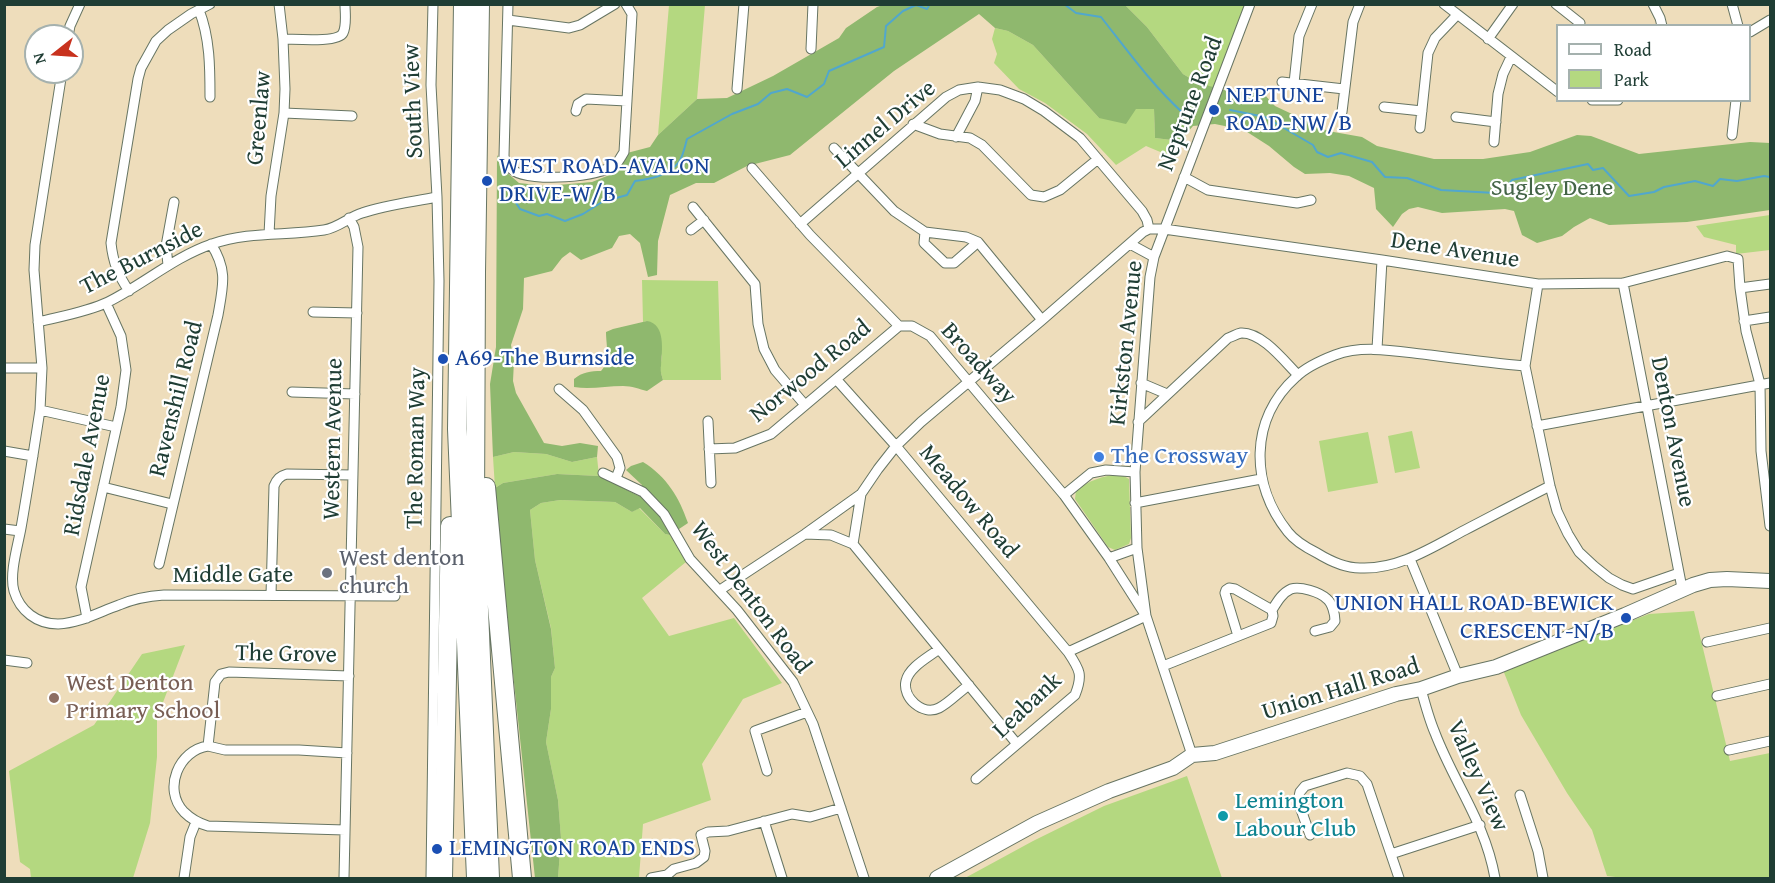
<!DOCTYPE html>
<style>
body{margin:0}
#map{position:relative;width:1775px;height:883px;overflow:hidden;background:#edb;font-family:"Gentium Book Plus",serif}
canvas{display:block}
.frame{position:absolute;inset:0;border:6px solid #1f3d34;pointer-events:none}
.legend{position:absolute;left:1556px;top:24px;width:195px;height:78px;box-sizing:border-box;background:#fff;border:2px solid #a5b1ae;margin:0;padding:8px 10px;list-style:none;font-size:18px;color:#1f3d34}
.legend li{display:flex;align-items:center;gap:12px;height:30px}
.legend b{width:30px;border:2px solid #a5b1ae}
.north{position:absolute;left:24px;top:24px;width:60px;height:60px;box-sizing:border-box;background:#fff;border:2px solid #a5b1ae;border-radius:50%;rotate:253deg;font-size:16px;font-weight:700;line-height:24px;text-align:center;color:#1f3d34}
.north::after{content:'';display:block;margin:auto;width:21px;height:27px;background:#c8321e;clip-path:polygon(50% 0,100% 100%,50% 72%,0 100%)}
</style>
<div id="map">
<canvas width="1775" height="883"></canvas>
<div class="frame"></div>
<ul class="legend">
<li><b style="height:8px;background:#fff"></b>Road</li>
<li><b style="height:16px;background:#b4d880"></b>Park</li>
</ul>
<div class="north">N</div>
</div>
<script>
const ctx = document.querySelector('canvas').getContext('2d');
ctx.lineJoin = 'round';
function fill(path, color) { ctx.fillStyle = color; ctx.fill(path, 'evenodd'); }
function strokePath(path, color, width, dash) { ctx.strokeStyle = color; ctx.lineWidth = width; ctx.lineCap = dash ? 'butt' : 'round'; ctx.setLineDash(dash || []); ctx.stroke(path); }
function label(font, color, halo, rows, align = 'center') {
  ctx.font = font + ' "Gentium Book Plus",serif'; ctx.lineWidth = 4.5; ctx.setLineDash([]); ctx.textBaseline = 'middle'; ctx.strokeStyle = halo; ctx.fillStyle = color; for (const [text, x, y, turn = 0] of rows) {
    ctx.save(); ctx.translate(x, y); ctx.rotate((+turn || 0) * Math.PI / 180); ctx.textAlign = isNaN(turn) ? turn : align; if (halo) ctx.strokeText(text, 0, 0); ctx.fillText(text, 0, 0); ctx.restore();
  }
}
fill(new Path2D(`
 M669,5h36l-8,94 -39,36z
 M1125,5h121l-32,83 -16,-5 -15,-9 -36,-47z
 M995,28l13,3 25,14 66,73 37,-9h18l1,29 25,3 -3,18 -31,-13 -30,19 -29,-31 -42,-31 -26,-14 -25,-26 3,-9 -5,-15z
 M1770,215v35l-34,4v-9l-32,-8 -8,-11z
 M642,280l76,1 3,99h-58l-3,-11 2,-13 -15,-35 -4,1z
 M1412,431l8,37 -25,5 -7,-37z
 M1368,432l10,51 -50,9 -9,-51z
 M514,452l32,2 26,8 25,-5 2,19 -42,-2 -54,9 -8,5 -2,-31z
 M1120,474l9,5 2,59 -2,6 -14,6 -7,-3 -33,-48 1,-8c13,-11 27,-15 44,-17z
 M560,500l55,2 17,10 7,-4 26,26 5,1 16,27 -44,36 27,38 65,-18 48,65 -39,16 -41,65 9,36 -68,24 -4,54h-81l3,-40 -3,-38 -12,-58 5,-33v-32l4,-9 -4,-40 -16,-68 -5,-50 11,-7z
 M1694,611l36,150 40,-8v125h-146l-17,-2 -15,-46 -25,-37 -46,-78 -18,-45 146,-56z
 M185,645l-28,73v39l-7,66 -17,55h-102l-1,-9 -10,-7 -11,-91 85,-46 48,-71z
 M1187,776l35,102h-257l68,-37 71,-35z`), '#b4d880');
fill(new Path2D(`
 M886,4l239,1 22,22 36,47 15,9 30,8 35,2 12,13 53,25 34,6 15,9 57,13h49l47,-7 47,-17 14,1 48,18 111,-12 20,1v67l-83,12 -78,3 -19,-7 -16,9 -12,9 -25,7 -15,-8 -8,-24 -9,-2 -63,4 -24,-6 -9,2 -7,5 -9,13 -17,-18 -2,-21 -25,-12 -19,-3 -25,1 -11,-7 -25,-21 -25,-16 -29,-6 -22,2 -13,15 -25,-3 -1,-29h-18l-10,15 -27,-6 -66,-73 -25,-14 -13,-3 -16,-14 -85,57 -104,84 -43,11 -33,17h-18l-26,12 -12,46 -1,34 -9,2 -8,-34 -10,-9 -11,2 -7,12 -31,12 -11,-8 -8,6 -10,13 -28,7 -1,31 -12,36 3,16 -1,20 3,12 28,50 18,3 18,-3 18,3 -1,11 -25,5 -26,-8 -32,-2 -21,5 -3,-73 6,-37 1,-192 8,16 14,12 27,3 46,-4 25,-10 10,-19 23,-6 8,-12 39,-36 30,-1 46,-22 66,-38 7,-10 31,-21z
 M647,321c19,3 15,30 14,45 -1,5 1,10 2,14l-16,11c-8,-2 -15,-5 -24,-5 -17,0 -33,4 -49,1v-8c8,-7 17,-8 27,-8 10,-10 5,-25 5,-39l7,-3z
 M643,462c24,15 36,35 45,61l-18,12 -5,-1 -25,-26 -8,4 -17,-10 -55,-2 -19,3 -11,7 5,50 16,69 4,39 -4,9v32l-5,33 12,58 3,38 -3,40h-23l-41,-382 1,-8 8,-5 54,-9 42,2 40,20 3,-11 -16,-15 5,-4z`), '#8fb86e');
strokePath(new Path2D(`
 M1064,4l12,9 25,4c26,33 51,68 82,96
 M1230,110l35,7 48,28 4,7 11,5 13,-4 31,9 13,15 22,1 34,12 54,3 9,-3 8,-10 76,-16 5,6 10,-2 26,28 25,-4 10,-5 31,-6 18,5 7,-7 17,2 27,-5 6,1
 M511,195l9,14 19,7 8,-2 18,7 18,-7 19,-12 25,-7 8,-14c15,-2 33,-5 44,-19 4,-6 6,-16 8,-23l45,-25 26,-10 13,-11 16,-4 20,8 17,-13 5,-13 55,-24 2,-21 17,-15 13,-6 11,4 3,-5`), '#51a7cd', 2);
const street = new Path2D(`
 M508,4l-4,152c1,6 4,11 10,15 18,11 85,7 102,-7 3,-3 6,-9 8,-12l8,-138 -6,-10
 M1444,4l114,88
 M1556,4l24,19
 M1653,4l7,14 2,8
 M1732,4l6,22
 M199,10c11,28 11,58 11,87
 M508,20l61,8 11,-3 35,-21
 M1750,32l20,-12
 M68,36l2,-10 10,-22
 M283,39c12,0 55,4 60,-6 4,-8 2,-20 2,-29
 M1488,39l25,-35
 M811,49l2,-45
 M62,72l-27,173 -1,25 8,98 -2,42c-6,39 -12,78 -19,118 -3,17 -12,46 -7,63 6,20 23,33 44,33 22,-1 41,-12 61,-19 14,-6 29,-9 45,-10l231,1
 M1282,82l62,7
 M1294,83l5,-47 13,-32
 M737,89l7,-85
 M1592,100h26
 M1384,107l38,4
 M576,111l2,-7 8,-5 41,2
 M1342,112l11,-90 7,-18
 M284,113l68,3
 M1456,117l40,5
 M913,124l27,10 30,4 12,7 49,50 13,2 16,-7 38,-31
 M1420,128l8,-75 7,-15 22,-23
 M1732,135l4,-35
 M956,137l19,-36 3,-14
 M1494,142l4,-48 5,-20 8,-17
 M834,148l60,63 31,21 41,5 12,5 64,78
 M752,168l58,67 89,91h13l18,10 134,159 45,63 37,58 -78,36
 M1184,177l24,13 89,13 14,-3
 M693,207l62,77 3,40 6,25 11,21 30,35
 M1149,229h15l218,31 156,24 85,-1 104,-27 11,3 2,29 6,43 14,53 1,67 9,75
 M691,230l13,-10
 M925,232l-1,11 21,20h9l24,-21
 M269,234l2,-38 13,-83 1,-24 -2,-50 -4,-35
 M1130,244l24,13
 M168,265l-2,-19 8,-44
 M1623,283l59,305
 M1538,284l-13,82 25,120 7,25 11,23 11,18 15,14 15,12 13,7 11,4 46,-16
 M1740,288l30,-4
 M129,291c-11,-16 -16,-29 -18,-48l27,-164 3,-11 15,-27 12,-11 23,-16 19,-10
 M313,312l44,1
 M1744,321l26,-4
 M38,322c24,-6 49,-10 70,-20 36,-18 66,-45 104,-58 37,-13 75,-8 112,-14 14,-2 25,-13 38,-17 24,-8 50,-11 75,-16
 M1377,349l5,-89
 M1525,366c-32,-3 -63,-7 -95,-11 -30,-3 -65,-11 -95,0 -13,5 -29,12 -39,22 -47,42 -46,108 -8,155 7,9 19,16 29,21 13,8 28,15 43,15 38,2 73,-21 105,-38 29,-15 57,-30 85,-44
 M4,368h38
 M836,379l60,67 172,206c12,18 15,23 7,43l-99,84
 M1141,383l26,11
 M559,389l24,21 34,47 3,11 -4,10
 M292,392l63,2
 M40,410l76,17
 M708,421l3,62
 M1138,422l90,-84c4,-1 8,-4 13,-5 21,-1 43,28 57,42
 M1537,426l233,-43
 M709,449l26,-1 36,-14 128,-108
 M4,451l29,5
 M603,473l40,19 21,22 26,45 47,51 56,72 20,42 51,154
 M103,487l69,17
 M1064,495l27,-22 15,-3 29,2
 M1135,503l126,-24
 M4,529l16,2
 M805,534l26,1 22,9 164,200
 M853,544l8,-50
 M1109,558l28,-10
 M1410,559l48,117
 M159,564l59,-249c5,-29 10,-45 -7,-71
 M720,590l85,-56 56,-40 17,-25 18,-23 25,-24 121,-102 101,-88 6,-3 -2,-9 -5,-9 -62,-73 -36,-27 -20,-12 -24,-9 -22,-3 -19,3 -13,7 -146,127
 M271,595l3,-109c3,-7 6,-10 13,-12l66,1
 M87,618l-6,-31 40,-180 5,-37 -5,-34 -15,-33
 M1238,636l-13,-43 1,-3 3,-2 6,1 37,21
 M1707,642l63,-14
 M939,649c-10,8 -30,18 -33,32 -4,17 17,35 33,27 10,-5 20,-16 30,-23
 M4,660l23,3
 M1163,666l108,-43 2,-7 -1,-6c5,-8 10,-17 19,-21 9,-3 29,3 36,10 5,4 8,15 8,22l-5,6 -15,4
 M1421,689c4,15 8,30 14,44 20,52 50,89 60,145
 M1717,696l53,-12
 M208,746c-29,4 -46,43 -24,66 7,7 14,11 24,14l137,4
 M1729,750l41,-9
 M347,753l-48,-3h-74l-17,-4 7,-64 6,-8 8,-2 120,4
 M1192,755l-46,-139 -9,-68 -2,-76 15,-195 4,-20 96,-253
 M767,771l-12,-40 52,-19
 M1520,795l18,56 5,27
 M764,821l18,57
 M1310,835l-12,-34 2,-9 5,-6 42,-13 13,3 7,8 32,94
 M1391,854l89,-29
 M184,878l6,-41 6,-15
 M344,878l14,-631 -4,-20 -5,-9
 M431,878l8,-597 -2,-84 -6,-112 2,-81
 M651,878l16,-3 7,-6 22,-6 8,-6 1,-6 -4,-16 7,-3 20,-1 64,-17 18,3 31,-9`);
const secondary = new Path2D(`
 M937,878l100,-55 72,-32 64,-23 19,-13 23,-2 181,-59 25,-5 37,-13 38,-9 129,-52 68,-30 17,-5 17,-1 43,2`);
const highway = new Path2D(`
 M463,4l-6,425 19,449
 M480,4l-4,268 -1,240 15,366
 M486,487l36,391
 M443,878l7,-352`);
strokePath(street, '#677563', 11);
strokePath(secondary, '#677563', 16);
strokePath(highway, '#677563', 20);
strokePath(street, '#fff', 9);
strokePath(secondary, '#fff', 14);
strokePath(highway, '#fff', 18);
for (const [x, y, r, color] of [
 [1214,110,6,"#1a4fb4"],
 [487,181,6,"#1a4fb4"],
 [443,359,6,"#1a4fb4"],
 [1099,457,6,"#3f7fe0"],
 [327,573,6,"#6b7280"],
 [1626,618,6,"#1a4fb4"],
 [54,698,6,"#8d6e63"],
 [1223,816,6,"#0f9aa8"],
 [437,849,6,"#1a4fb4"]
]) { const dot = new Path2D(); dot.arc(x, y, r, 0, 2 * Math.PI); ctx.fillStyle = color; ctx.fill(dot); strokePath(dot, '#fff', 2); }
label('24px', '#164399', '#fff', [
 ["NEPTUNE",1226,96],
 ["ROAD-NW/B",1226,124],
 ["WEST ROAD-AVALON",499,167],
 ["DRIVE-W/B",499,195],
 ["A69-The Burnside",455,359],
 ["UNION HALL ROAD-BEWICK",1614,604,"right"],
 ["CRESCENT-N/B",1614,632,"right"],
 ["LEMINGTON ROAD ENDS",449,849]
], 'left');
label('24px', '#1f3d34', '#fff', [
 ["South View",414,101,-92],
 ["Neptune Road",1191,104,-69],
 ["Greenlaw",260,118,-85],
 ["Linnel Drive",886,125,-40],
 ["Dene Avenue",1455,251,9],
 ["The Burnside",142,259,-27],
 ["Kirkston Avenue",1127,343,-84],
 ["Broadway",978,364,48],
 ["Norwood Road",811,372,-39],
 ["Ravenshill Road",177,399,-76],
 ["Denton Avenue",1672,432,79],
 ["Western Avenue",334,439,-89],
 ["The Roman Way",417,448,-89],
 ["Ridsdale Avenue",88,455,-79],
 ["Meadow Road",968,502,50],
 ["Middle Gate",233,576],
 ["West Denton Road",750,598,53],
 ["The Grove",286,655,1],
 ["Union Hall Road",1341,690,-17],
 ["Leabank",1028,706,-43],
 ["Valley View",1477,776,66]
]);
label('24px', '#446447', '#fff', [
 ["Sugley Dene",1552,189]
]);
label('24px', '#366cbe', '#fff', [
 ["The Crossway",1111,457]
], 'left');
label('24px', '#5b616d', '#fff', [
 ["West denton",339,559],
 ["church",339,587]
], 'left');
label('24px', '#785e54', '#fff', [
 ["West Denton",66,684],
 ["Primary School",66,712]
], 'left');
label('24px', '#0d838f', '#fff', [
 ["Lemington",1235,802],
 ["Labour Club",1235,830]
], 'left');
</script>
